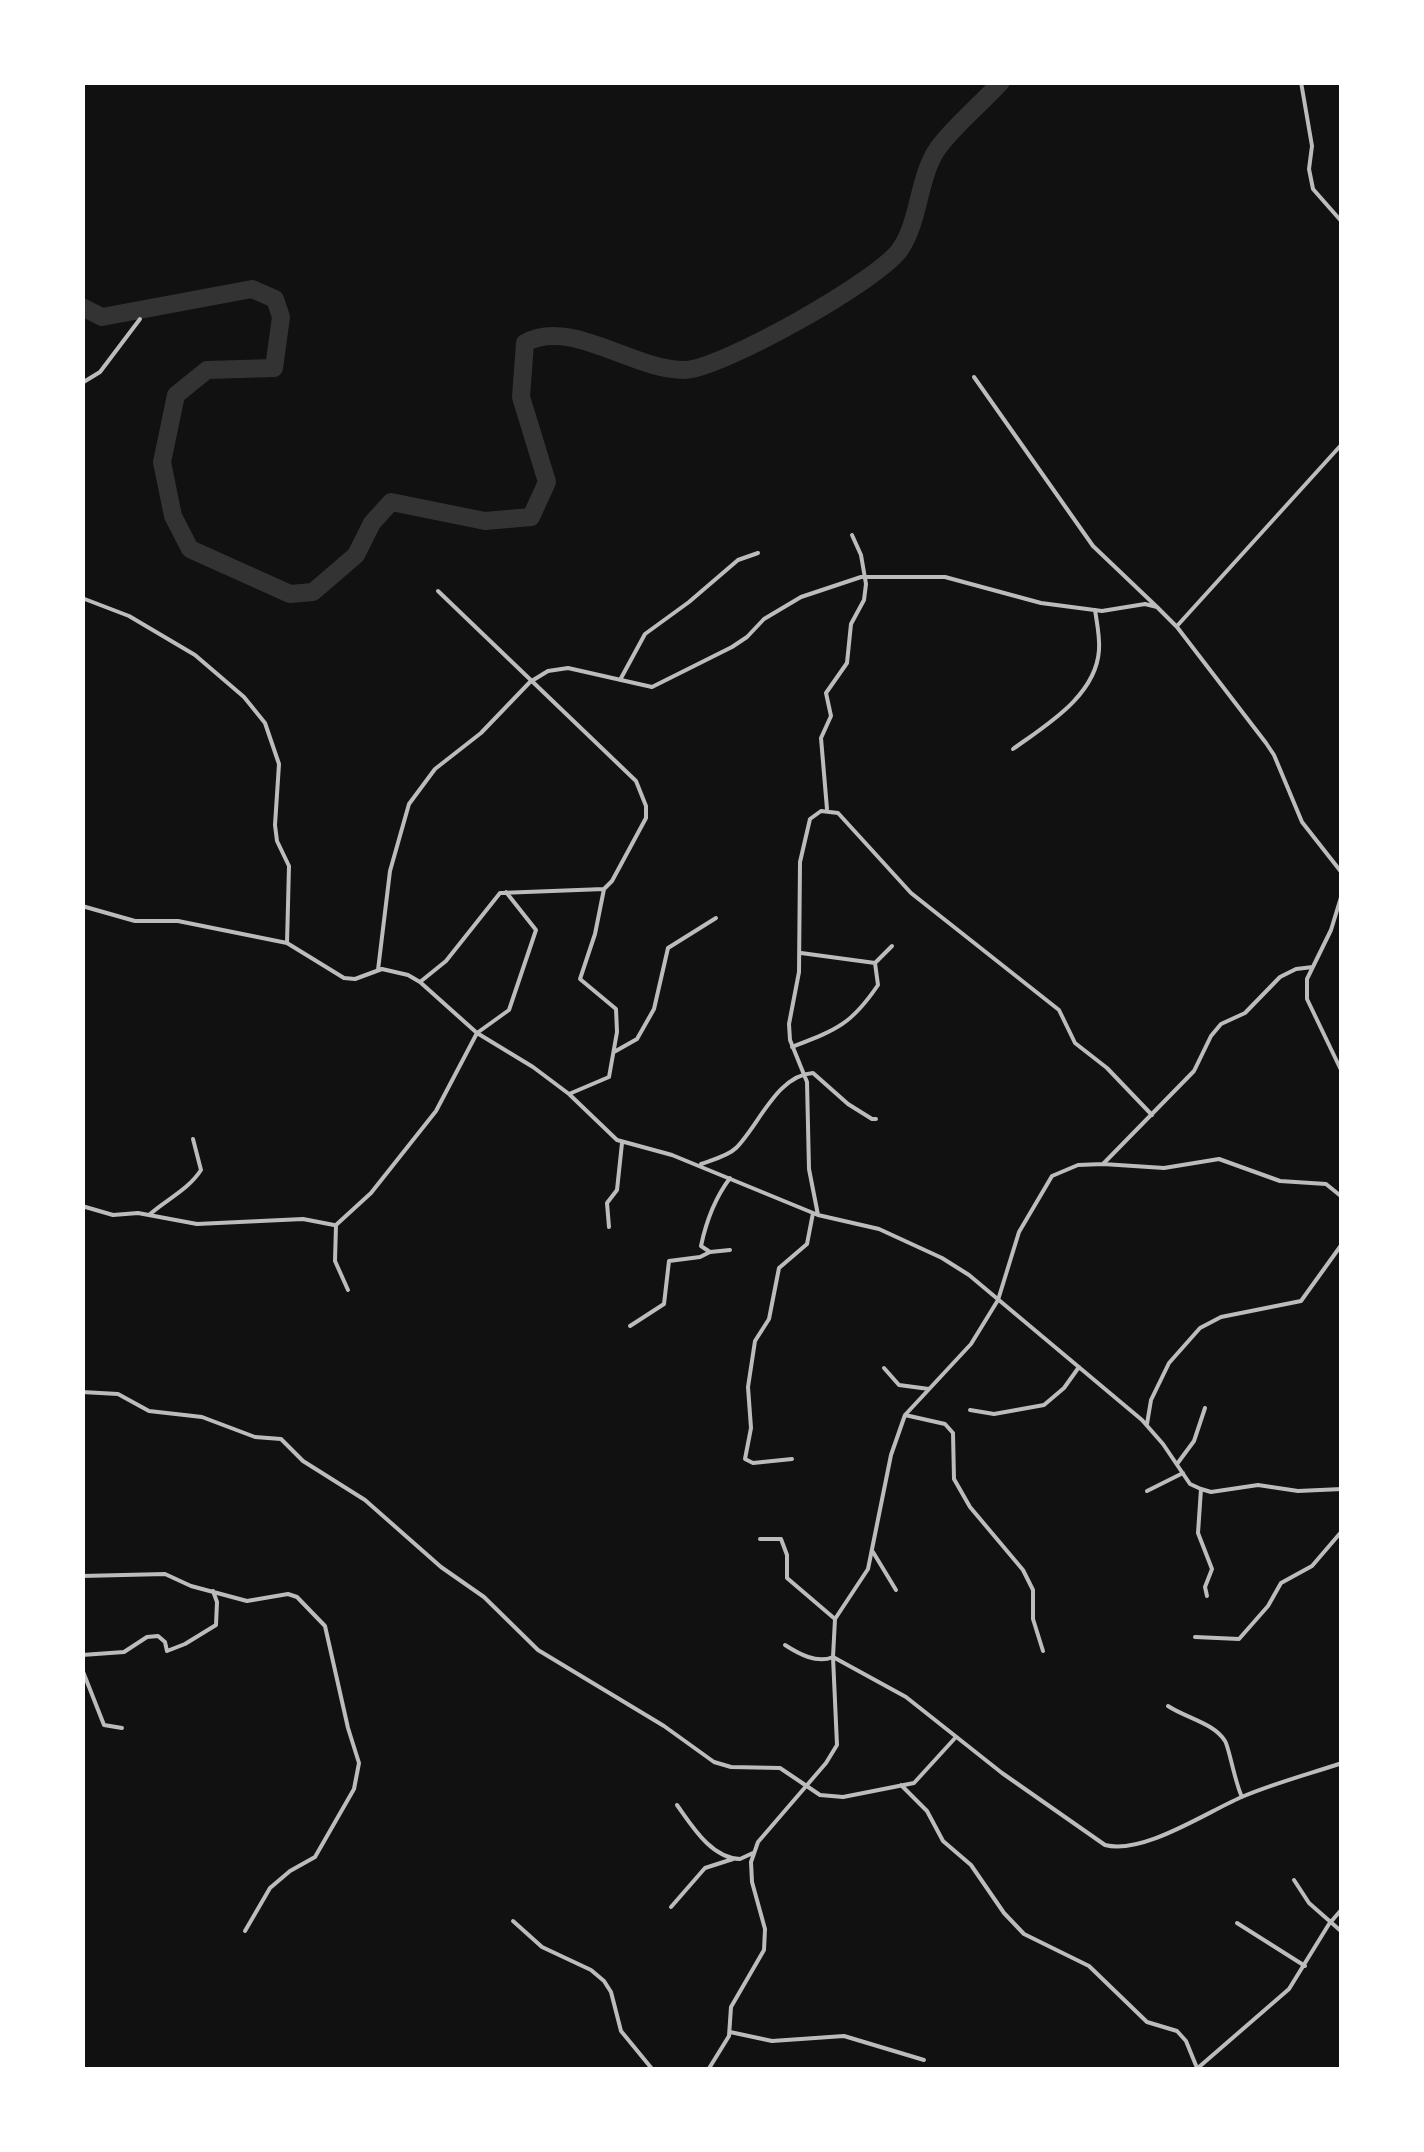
<!DOCTYPE html>
<style>
body{margin:0}
#map{position:relative;width:1424px;height:2152px;overflow:hidden;background:#111;font-family:"Golos Text",sans-serif}
canvas{display:block}
.frame{position:absolute;inset:0;border:85px solid #fff;pointer-events:none}
</style>
<div id="map">
<canvas width="1424" height="2152"></canvas>
<div class="frame"></div>
</div>
<script>
const ctx = document.querySelector('canvas').getContext('2d');
ctx.lineJoin = 'round';
function strokePath(path, color, width, dash) { ctx.strokeStyle = color; ctx.lineWidth = width; ctx.lineCap = dash ? 'butt' : 'round'; ctx.setLineDash(dash || []); ctx.stroke(path); }
strokePath(new Path2D(`
 M82,307l20,10 150,-28 23,10 6,18 -7,51 -67,2 -31,25 -14,67 11,54 17,33 100,45 23,-2 43,-37 16,-32 19,-21 94,19 46,-4 16,-35 -26,-85 4,-54c45,-26 109,28 160,27 36,-1 197,-91 216,-122 19,-29 17,-71 37,-100 17,-23 43,-44 63,-66`), '#333', 18);
strokePath(new Path2D(`
 M1301,82l11,64 -3,23 4,20 29,33
 M974,377l119,169 64,61
 M82,383l18,-11 40,-53
 M438,591l198,190 10,25v12l-34,63 -8,8 -9,45 -15,45 36,30 1,23 -8,45 -40,17
 M82,598l47,18 66,39 49,42 21,26 14,41 -4,61 2,16 12,25 -2,77
 M1177,626l165,-182
 M620,680l25,-46 44,-32 49,-42 20,-7
 M1013,749c33,-24 83,-53 86,-99 1,-13 -2,-27 -4,-40
 M827,809l-6,-71 10,-22 -5,-23 21,-30 4,-39 13,-24 2,-16 -5,-29 -9,-20
 M1342,894l-11,36 -24,49v20l35,73
 M82,906l53,15h43l109,22 57,35 11,1 27,-10 26,6 12,7 57,51 56,34 36,27 48,46 55,15 146,60 61,14 63,29 27,17 173,145 21,24 27,40 11,5 10,3 47,-7 40,6 44,-2
 M801,953l74,10
 M378,970l12,-99 19,-67 26,-35 46,-36 49,-51 18,-11 20,-3 84,19 80,-40 15,-10 17,-18 37,-22 60,-20h84l96,26 61,8 43,-7 12,3 20,20 89,116 8,12 28,67 40,51
 M420,982l26,-21 54,-68 104,-4
 M792,1047c44,-17 59,-22 86,-62l-3,-22 17,-17
 M614,1052l23,-13 17,-30 14,-61 48,-30
 M701,1164c11,-4 27,-8 35,-16 23,-23 41,-73 77,-75l35,31 24,15h4
 M1103,1164l61,4 55,-9 61,22 46,3 16,13
 M730,1178c-15,20 -24,44 -29,68l9,6 20,-2
 M82,1206l31,9 25,-2 59,11 106,-5 31,6
 M149,1215c18,-16 39,-25 52,-45l-8,-31
 M818,1215l-9,-46 -2,-87 -17,-42 -1,-16 10,-52 1,-110 10,-43 11,-8 17,2 73,80 148,117 16,33 32,25 45,47
 M609,1227l-2,-24 10,-13 5,-47
 M348,1290l-13,-29 1,-36 35,-32 65,-82 41,-78 32,-23 27,-80 -30,-38
 M630,1326l34,-22 5,-43 31,-4 10,-5
 M884,1368l15,17 30,4
 M82,1392l36,2 31,17 53,6 53,20 26,2 22,22 62,39 76,67 43,30 54,53 126,76 50,36 17,5 49,1 40,27 23,2 71,-14 42,-46
 M970,1410l24,4 50,-9 20,-17 15,-21
 M905,1415l40,9 8,9 1,46 16,28 53,63 10,20v29l10,32
 M1147,1424l4,-24 18,-37 31,-35 21,-11 80,-16 41,-57
 M792,1459l-39,4 -8,-4 6,-31 -3,-41 7,-46 14,-22 10,-51 28,-24 6,-31
 M1177,1464l17,-23 11,-33
 M1201,1489l-3,44 14,36 -7,18 2,9
 M1147,1491l36,-18
 M760,1539h21l6,16v23l48,41
 M873,1552l23,38
 M82,1576l83,-2 26,12 56,15 41,-7 9,3 28,29 23,102 11,35 -5,26 -39,68 -25,14 -20,17 -25,43
 M1195,1637l44,2 29,-33 13,-23 31,-17 30,-35
 M785,1645c14,9 32,19 48,12l73,40 96,76 103,72c39,10 103,-34 139,-49 31,-13 65,-22 98,-33
 M82,1655l42,-3 23,-15 11,-1 7,6 2,9 18,-7 31,-19 1,-23 -4,-11
 M82,1669l22,56 18,3
 M1168,1706c18,12 46,17 57,35 4,6 10,42 17,56
 M901,1785l26,26 16,30 28,24 33,48 20,21 65,32 58,56 30,9 9,10 11,27
 M677,1805c15,21 34,53 63,54l13,-6
 M1294,1880l15,23 33,29
 M671,1907l34,-39 28,-9
 M513,1921l29,26 49,23 13,11 7,11 10,39 32,39
 M1237,1923l68,43
 M730,2032l42,9 72,-5 80,24
 M1199,2067l90,-78 40,-65 13,-15
 M127,2070v-1
 M708,2070l21,-34 2,-29 33,-57 1,-21 -13,-47 -1,-20 7,-20 68,-79 11,-18 -4,-88 2,-38 33,-50 23,-114 14,-40 66,-71 27,-44 21,-68 33,-56 26,-11 25,-1 91,-93 17,-35 10,-12 24,-11 35,-36 16,-8 17,-2`), '#bcbcbc', 4);
</script>
